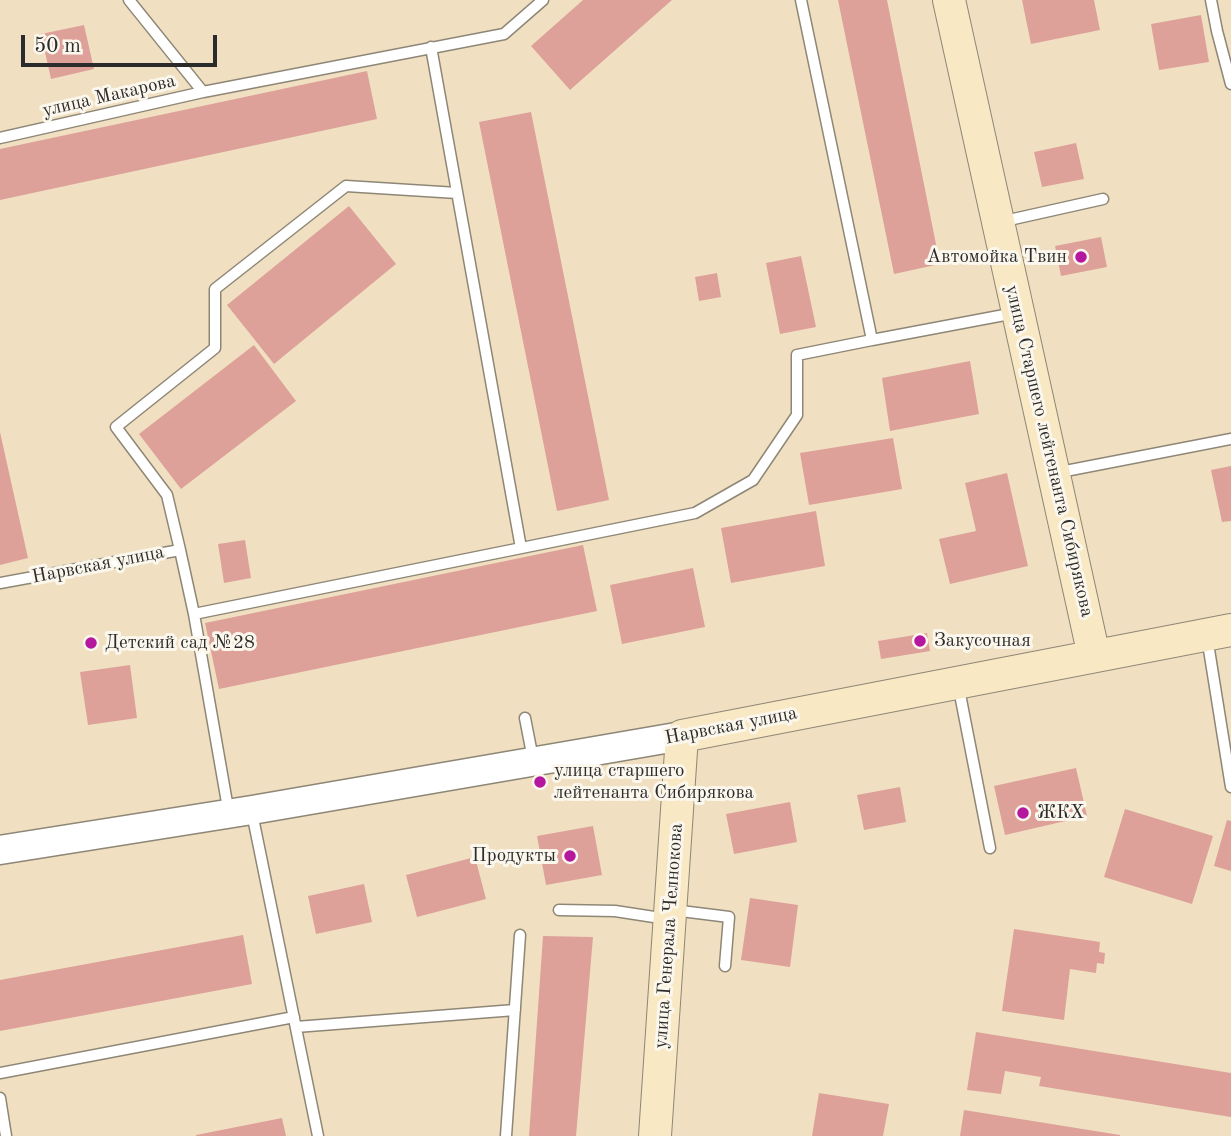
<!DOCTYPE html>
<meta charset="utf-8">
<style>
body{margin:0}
#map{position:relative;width:1231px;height:1136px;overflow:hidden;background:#f0e0c1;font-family:"Old Standard TT",serif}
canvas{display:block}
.scale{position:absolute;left:21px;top:35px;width:196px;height:32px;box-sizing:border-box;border:4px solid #2b2b2b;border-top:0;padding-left:9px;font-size:21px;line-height:24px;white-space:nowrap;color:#2b2b2b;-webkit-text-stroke:5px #fbf7ec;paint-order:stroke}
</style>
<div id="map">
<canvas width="1231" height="1136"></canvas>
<div class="scale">50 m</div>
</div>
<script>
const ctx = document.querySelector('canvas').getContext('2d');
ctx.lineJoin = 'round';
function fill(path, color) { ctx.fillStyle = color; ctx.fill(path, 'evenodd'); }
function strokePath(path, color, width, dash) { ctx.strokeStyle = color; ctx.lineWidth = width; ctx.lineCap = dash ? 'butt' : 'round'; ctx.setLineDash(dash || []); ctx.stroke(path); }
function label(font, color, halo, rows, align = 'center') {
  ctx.font = font + ' "Old Standard TT",serif'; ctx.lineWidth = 6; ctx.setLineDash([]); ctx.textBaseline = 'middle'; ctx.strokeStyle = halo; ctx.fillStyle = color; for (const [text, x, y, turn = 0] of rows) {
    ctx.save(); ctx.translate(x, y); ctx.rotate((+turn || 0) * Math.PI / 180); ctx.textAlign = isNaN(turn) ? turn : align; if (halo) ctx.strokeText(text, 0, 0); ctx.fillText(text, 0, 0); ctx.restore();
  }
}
fill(new Path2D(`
 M583,0h89l-102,90 -39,-44z
 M838,0h49l53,264 -46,10z
 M1022,0h72l6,30 -69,14z
 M1201,15l8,47 -50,8 -8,-46z
 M84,25l10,44 -43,10 -10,-45z
 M367,71l10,48 -377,81v-51z
 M531,112l78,388 -52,11 -78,-389z
 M1076,143l8,36 -42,8 -8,-35z
 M349,206l47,58 -122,100 -47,-59z
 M1101,237l6,30 -46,9 -6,-30z
 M801,256l15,71 -36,7 -14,-71z
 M717,273l4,24 -22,4 -4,-24z
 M254,345l42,56 -115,88 -42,-55z
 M970,361l9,53 -89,17 -8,-53z
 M0,432l28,126 -28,7z
 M893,438l9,51 -93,16 -9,-52z
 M1231,466v55l-9,1 -11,-52z
 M1007,473l21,93 -78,18 -11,-45 37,-8 -11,-48z
 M816,511l9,55 -94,17 -10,-55z
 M245,540l6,38 -27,5 -6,-39z
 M583,545l14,66 -378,78 -14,-66z
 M693,568l12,59 -83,17 -12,-59z
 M927,633l3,18 -49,8 -3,-18z
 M130,665l7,53 -49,7 -8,-53z
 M1076,768l11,48 -82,19 -11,-49z
 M900,787l6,35 -42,8 -7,-35z
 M790,802l7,40 -63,12 -8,-40z
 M1125,809l88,27 -21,68 -88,-27z
 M1227,820l4,1v50l-17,-5z
 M593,826l9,49 -56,10 -9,-49z
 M475,857l11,42 -69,18 -11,-42z
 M364,884l8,38 -56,12 -8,-38z
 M750,898l48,7 -8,62 -49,-7z
 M1014,929l86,13 -1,10 6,1 -1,11 -7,-1 -1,10 -26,-4 -6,51 -62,-9z
 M243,935l9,49 -252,47v-51z
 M543,936l50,1 -17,199h-47z
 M976,1032l255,41v44l-192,-31 2,-9 -36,-6 -4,23 -34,-4z
 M819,1093l70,11 -6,32h-71z
 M964,1110l156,25v1h-160z
 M282,1118l4,18h-90v-1z`), '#dda19a');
const service = new Path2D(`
 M129,0l74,92
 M801,0l71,340 143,-27
 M1211,0l6,31 14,53
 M431,47l90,501
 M0,138l203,-46 301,-58 39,-34
 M1000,222l103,-23
 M1055,473l176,-34
 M180,550l-13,-55 -51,-68 99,-79v-59l131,-103 111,7
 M0,583l180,-33 14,64 35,200
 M194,614l501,-101 58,-33 44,-65v-60l75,-15
 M1207,637l24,150
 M958,684l32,164
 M525,718l8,41
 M252,813l66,323
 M559,910l56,1 52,8
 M673,910l56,7 -4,49
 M296,1027l219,-17
 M0,1073l294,-56
 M0,1098l6,38
 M506,1136l14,-201`);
const tertiary = new Path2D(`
 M0,850l252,-40 430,-74`);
const secondary = new Path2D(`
 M949,0l145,656
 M655,1136l27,-400 549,-106`);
strokePath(service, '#8e8676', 13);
strokePath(tertiary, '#8e8676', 31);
strokePath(secondary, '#8e8676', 34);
strokePath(service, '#fff', 10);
strokePath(tertiary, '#fff', 28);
strokePath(secondary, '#f8e8c3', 32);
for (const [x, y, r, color] of [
 [1081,257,7,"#b5179e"],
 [920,641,7,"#b5179e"],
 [91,643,7,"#b5179e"],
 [540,782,7,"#b5179e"],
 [1023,813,7,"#b5179e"],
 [570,856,7,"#b5179e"]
]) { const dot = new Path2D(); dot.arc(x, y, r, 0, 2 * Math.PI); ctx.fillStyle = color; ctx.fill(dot); strokePath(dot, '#fbf7ec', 2.5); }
label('19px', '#2b2b2b', '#fbf7ec', [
 ["улица Макарова",109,96,-13],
 ["улица Старшего лейтенанта Сибирякова",1049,451,77],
 ["Нарвская улица",98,565,-11],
 ["Нарвская улица",731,726,-11],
 ["улица Генерала Челнокова",669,936,-86]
]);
label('19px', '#2b2b2b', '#fbf7ec', [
 ["Автомойка Твин",1067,257,"right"],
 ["Закусочная",934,641],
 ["Детский сад №28",105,643],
 ["улица старшего",554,771],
 ["лейтенанта Сибирякова",554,793],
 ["ЖКХ",1037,813],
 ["Продукты",556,856,"right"]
], 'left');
</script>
